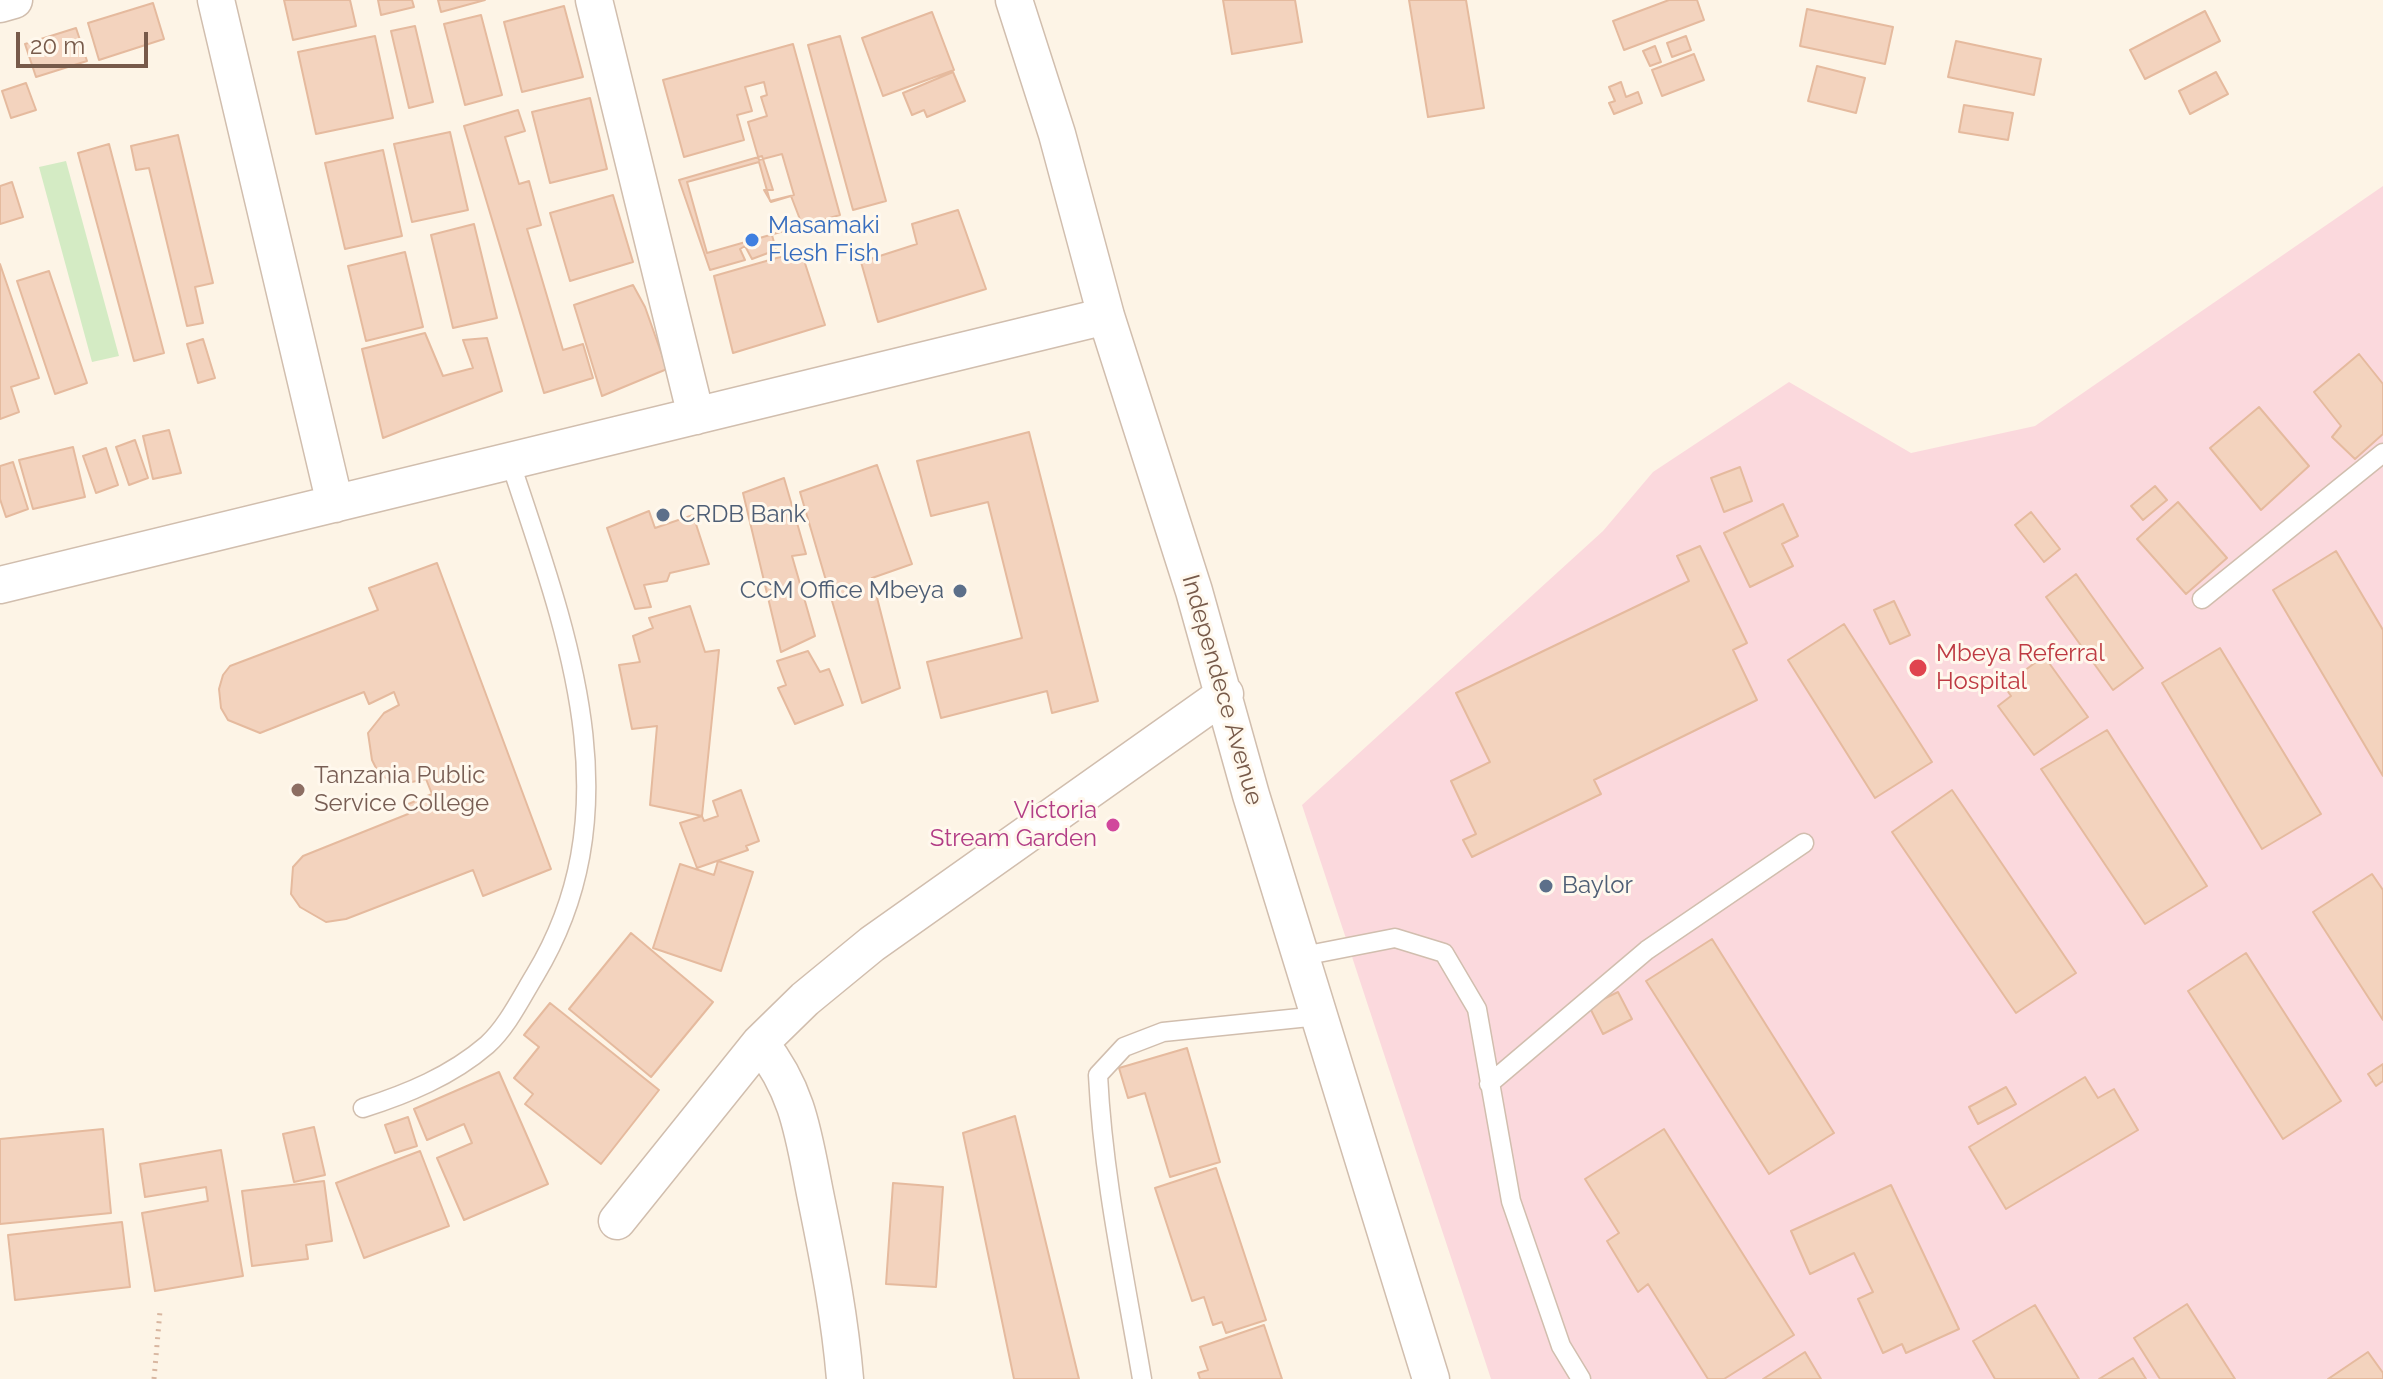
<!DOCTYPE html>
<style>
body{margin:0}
#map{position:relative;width:2383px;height:1379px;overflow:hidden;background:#fdf4e6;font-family:Raleway,sans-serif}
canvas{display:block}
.scale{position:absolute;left:16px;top:32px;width:132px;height:36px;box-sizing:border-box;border:4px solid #775a4a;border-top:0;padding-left:10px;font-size:24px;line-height:28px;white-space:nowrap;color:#775a4a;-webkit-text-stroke:6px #fff8ed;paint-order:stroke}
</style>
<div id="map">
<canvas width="2383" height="1379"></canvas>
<div class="scale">20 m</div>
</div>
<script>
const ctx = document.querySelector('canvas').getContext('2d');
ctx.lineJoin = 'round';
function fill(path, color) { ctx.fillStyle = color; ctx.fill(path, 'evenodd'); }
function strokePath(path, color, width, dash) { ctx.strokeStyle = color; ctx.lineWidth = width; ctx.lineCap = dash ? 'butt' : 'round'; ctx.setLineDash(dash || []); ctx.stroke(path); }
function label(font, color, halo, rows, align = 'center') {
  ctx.font = font + ' Raleway,sans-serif'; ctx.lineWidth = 6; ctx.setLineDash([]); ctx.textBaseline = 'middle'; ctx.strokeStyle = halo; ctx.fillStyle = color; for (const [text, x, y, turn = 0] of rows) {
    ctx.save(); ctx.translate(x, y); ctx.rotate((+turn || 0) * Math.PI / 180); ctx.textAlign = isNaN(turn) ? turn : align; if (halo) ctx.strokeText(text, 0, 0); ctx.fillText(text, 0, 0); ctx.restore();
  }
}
fill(new Path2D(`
 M2383,186v1193h-892l-189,-574 301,-274 50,-59 136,-90 122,71 124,-27z`), '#fbd9dd');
fill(new Path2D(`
 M66,161l53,195 -27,6 -53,-195z`), '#d4ebc4');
const building = new Path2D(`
 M284,0h66l6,26 -63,14z
 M378,0h34l2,7 -33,8z
 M438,0h47l-44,12z
 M1223,0h72l7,42 -70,12z
 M1409,0h57l18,108 -56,9z
 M1669,0h28l7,20 -80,30 -11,-29z
 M153,3l11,36 -65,21 -11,-37z
 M564,6l19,71 -61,15 -18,-70z
 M1807,9l86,18 -8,37 -85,-18z
 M2205,11l15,30 -75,38 -15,-29z
 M932,12l22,58 -71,26 -21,-58z
 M481,15l21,80 -37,10 -21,-81z
 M415,26l18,76 -24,6 -18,-77z
 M76,28l11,33 -51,16 -11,-33z
 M375,36l18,82 -77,16 -18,-82z
 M840,36l46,165 -33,9 -45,-165z
 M1686,36l5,14 -19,7 -5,-14z
 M1956,41l85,18 -7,36 -86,-18z
 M793,44l47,171 -133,38 -20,-71 72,-20 11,39 24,-6 -12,-41 -23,6 -11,-38 19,-6 -6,-19 6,-2 -3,-13 -19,5 7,24 -15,4 7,25 -60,17 -21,-77z
 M1655,46l6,16 -11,4 -7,-15z
 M1694,54l10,26 -42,16 -10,-26z
 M1817,66l48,12 -9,35 -48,-12z
 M953,72l12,29 -38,16 -3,-7 -12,5 -9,-22z
 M2216,72l12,22 -38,20 -11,-23z
 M1621,82l5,15 12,-5 4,11 -28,11 -5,-11 6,-2 -6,-14z
 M26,83l10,27 -25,8 -9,-27z
 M590,98l17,71 -57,14 -18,-71z
 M1964,105l49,8 -5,27 -49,-8z
 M518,110l7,21 -20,6 14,47 10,-3 12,44 -14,4 36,121 20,-6 10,34 -49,15 -80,-267z
 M450,132l18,78 -56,12 -18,-78z
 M178,135l35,148 -18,4 8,36 -16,3 -38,-158 -13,2 -5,-24z
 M109,144l55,209 -30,8 -56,-208z
 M383,150l19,86 -57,13 -20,-86z
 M762,156l11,34h-9l7,12 20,-6 10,26 -29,13 4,15 -24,9 -7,-13 -5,3 5,11 -35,10 -31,-90z
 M12,182l11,35 -23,7v-38z
 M613,195l20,67 -63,19 -20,-68z
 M958,210l28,79 -108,33 -17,-60 56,-18 -5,-20z
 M474,224l23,94 -44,10 -22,-93z
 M801,251l24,74 -92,28 -19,-77z
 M405,252l18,75 -57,14 -18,-75z
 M0,264l39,114 -28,9 8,25 -19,7z
 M49,271l38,112 -32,11 -38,-113z
 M633,285l12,22 22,62 -65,27 -28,-91z
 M425,333l18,43 30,-8 -10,-28 24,-2 15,53 -119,47 -21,-89z
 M203,339l12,39 -17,5 -11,-39z
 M2359,354l24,30v50l-28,25 -23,-22 9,-11 -27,-34z
 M2259,407l50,59 -48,44 -51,-62z
 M169,430l12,43 -28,6 -10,-43z
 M1029,432l69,269 -46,12 -5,-22 -106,27 -14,-56 95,-24 -34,-136 -57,14 -14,-55z
 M135,440l13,38 -19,7 -13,-38z
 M73,447l12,50 -52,12 -14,-49z
 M106,448l12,37 -22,8 -13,-37z
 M13,462l15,47 -22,8 -6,-18v-33z
 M877,465l35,99 -40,14 28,110 -38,15 -62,-211z
 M1740,467l12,34 -28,11 -13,-34z
 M784,478l22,76 -14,2 23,80 -34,16 -38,-159z
 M2155,486l12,14 -24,20 -12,-14z
 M2178,502l49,56 -41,36 -49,-55z
 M1783,504l15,32 -16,8 11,22 -43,21 -26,-54z
 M649,511l6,17 38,-13 16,49 -39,9 -3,8 -23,4 7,22 -16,2 -28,-81z
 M2031,512l29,37 -16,13 -29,-37z
 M1700,546l47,97 -14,7 24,50 -163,80 7,14 -129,63 -9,-17 13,-6 -25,-53 39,-19 -34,-69 233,-112 -12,-25z
 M2336,551l47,79v146l-110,-186z
 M437,563l114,306 -68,27 -10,-26 -127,49 -20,3 -26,-15 -9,-13 2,-27 10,-11 105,-42 -2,-9 26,-11 -6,-15 -19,4 -16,-2 -12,-7 -7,-14 -4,-27 16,-20 15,-8 -5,-13 -25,12 -5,-12 -104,41 -32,-13 -7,-12 -2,-19 4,-14 7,-9 148,-56 -9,-22z
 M2076,574l67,94 -30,22 -67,-93z
 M1894,601l16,34 -20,9 -16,-34z
 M690,606l15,46 14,-2 -17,166 -52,-11 7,-79 -25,3 -13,-64 21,-3 -7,-26 20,-8 -4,-10z
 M1844,624l88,138 -57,36 -87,-138z
 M2220,648l101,166 -59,35 -100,-166z
 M808,651l12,21 9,-3 14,36 -48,19 -17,-36 8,-3 -9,-24z
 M2044,656l44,61 -54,38 -36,-49 13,-10 -7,-10z
 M2107,730l100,156 -62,38 -104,-155z
 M741,790l18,51 -13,5 2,4 -51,18 -17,-45 22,-7 2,5 14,-5 -5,-15z
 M1952,790l124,183 -60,40 -124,-181z
 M718,861l35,11 -32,99 -68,-23 27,-84 34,11z
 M2372,874l11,16v130l-70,-108z
 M631,933l82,69 -62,75 -82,-68z
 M1712,939l122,194 -65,41 -123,-193z
 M2246,953l95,148 -58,38 -95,-148z
 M1618,992l14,27 -29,15 -14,-28z
 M550,1003l109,87 -58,74 -76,-60 8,-10 -19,-16 25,-31 -15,-12z
 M1187,1048l33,114 -50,15 -25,-84 -17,5 -9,-30z
 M2383,1064v17l-7,5 -8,-12z
 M499,1072l49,112 -84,36 -27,-62 35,-15 -8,-19 -37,16 -13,-31z
 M2085,1077l13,21 16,-9 24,41 -132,79 -37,-62z
 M2006,1087l10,17 -38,20 -9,-17z
 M1015,1116l64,263h-65l-51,-246z
 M408,1117l9,29 -22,7 -10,-28z
 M314,1127l11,48 -31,7 -11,-48z
 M103,1129l8,84 -111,11v-85z
 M1664,1129l130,206 -70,44h-16l-60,-95 -10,8 -31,-51 12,-8 -34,-54z
 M221,1150l22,126 -88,15 -13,-78 66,-12 -2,-14 -61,10 -5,-33z
 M420,1151l29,75 -85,32 -28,-75z
 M1216,1168l50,152 -40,13 -4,-11 -9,3 -9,-28 -12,4 -37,-113z
 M324,1181l8,60 -26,4 2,14 -56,7 -10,-75z
 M893,1183l50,4 -7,100 -50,-3z
 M1891,1185l68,144 -53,24 -4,-9 -19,9 -25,-54 15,-7 -19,-39 -44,21 -19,-43z
 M122,1222l8,65 -115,13 -7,-65z
 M2187,1304l48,75h-75l-26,-41z
 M2035,1305l44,74h-84l-22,-38z
 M1264,1325l18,54h-82l-2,-6 10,-3 -8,-23z
 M1805,1352l16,27h-58z
 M2368,1352l15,21v6h-55z
 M2133,1358l13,21h-47z`);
fill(building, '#f3d3be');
strokePath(building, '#e5ba9e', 2);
const service = new Path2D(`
 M2202,599l181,-146
 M1303,956l92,-18 49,15 33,56 34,192 50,145 20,33
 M1489,1084l158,-134 157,-107
 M363,1108c44,-14 88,-32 124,-63 20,-18 34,-47 48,-70 101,-167 31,-345 -25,-514
 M1142,1379c-17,-101 -39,-201 -44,-304l26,-28 39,-15 156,-16`);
const minor = new Path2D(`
 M216,0l119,504
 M594,0l102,416
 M1014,0l43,134 49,182 88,275 57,204 180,584
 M0,4l14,-4
 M0,585l1106,-269
 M760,1043c41,51 44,98 57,160 12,59 23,116 28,176
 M617,1221l143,-178 45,-44 67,-55 353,-250`);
strokePath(service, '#d1beae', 21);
strokePath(minor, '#d1beae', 39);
strokePath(new Path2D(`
 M154,1379l6,-68`), '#d8b6a0', 5, [2, 6]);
strokePath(service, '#fff', 18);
strokePath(minor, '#fff', 36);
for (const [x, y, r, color] of [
 [752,240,8,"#3f7fe0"],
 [663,515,8,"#5c6f8a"],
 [960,591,8,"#5c6f8a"],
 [1918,668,10,"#e0444e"],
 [298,790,8,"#8d6e63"],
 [1113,825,8,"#d1479c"],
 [1546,886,8,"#5c6f8a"]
]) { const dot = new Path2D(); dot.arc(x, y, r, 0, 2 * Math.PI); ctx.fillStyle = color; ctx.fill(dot); strokePath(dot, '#fff8ed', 3); }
label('24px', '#366cbe', '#fff8ed', [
 ["Masamaki",768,226],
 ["Flesh Fish",768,254]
], 'left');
label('24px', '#4e5e75', '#fff8ed', [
 ["CRDB Bank",679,515],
 ["CCM Office Mbeya",944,591,"right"],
 ["Baylor",1562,886]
], 'left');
label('24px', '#be3a42', '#fff8ed', [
 ["Mbeya Referral",1936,654],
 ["Hospital",1936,682]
], 'left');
label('24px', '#775a4a', '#fff8ed', [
 ["Independece Avenue",1222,690,74]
]);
label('24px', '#785e54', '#fff8ed', [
 ["Tanzania Public",314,776],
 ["Service College",314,804]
], 'left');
label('24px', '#b23c85', '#fff8ed', [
 ["Victoria",1097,811],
 ["Stream Garden",1097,839]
], 'right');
</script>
